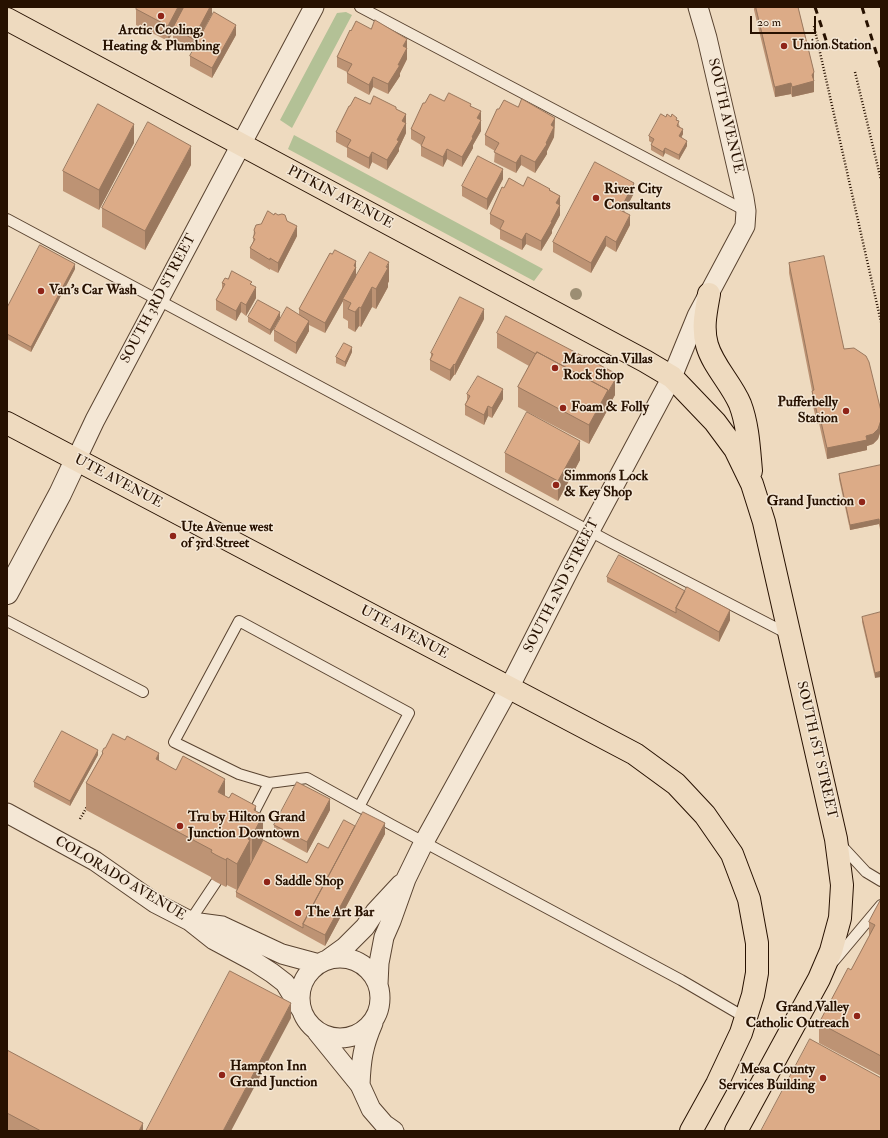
<!DOCTYPE html>
<style>
body{margin:0}
#map{position:relative;width:888px;height:1138px;overflow:hidden;background:#eedabf;font-family:"IM FELL Double Pica",serif}
canvas{display:block}
.frame{position:absolute;inset:0;border:8px solid #271100;pointer-events:none}
.scale{position:absolute;left:750px;top:16px;width:66px;height:18px;box-sizing:border-box;border:2px solid #271100;border-top:0;padding-left:5px;font-size:12px;line-height:14px;white-space:nowrap;color:#271100;-webkit-text-stroke:3px #f4e7d5;paint-order:stroke}
</style>
<div id="map">
<canvas width="888" height="1138"></canvas>
<div class="frame"></div>
<div class="scale">20 m</div>
</div>
<script>
const ctx = document.querySelector('canvas').getContext('2d');
ctx.lineJoin = 'round';
function fill(path, color) { ctx.fillStyle = color; ctx.fill(path, 'evenodd'); }
function strokePath(path, color, width, dash) { ctx.strokeStyle = color; ctx.lineWidth = width; ctx.lineCap = dash ? 'butt' : 'round'; ctx.setLineDash(dash || []); ctx.stroke(path); }
function label(font, color, halo, rows, align = 'center') {
  ctx.font = font + ' "IM FELL Double Pica",serif'; ctx.lineWidth = 3; ctx.setLineDash([]); ctx.textBaseline = 'middle'; ctx.strokeStyle = halo; ctx.fillStyle = color; for (const [text, x, y, turn = 0] of rows) {
    ctx.save(); ctx.translate(x, y); ctx.rotate((+turn || 0) * Math.PI / 180); ctx.textAlign = isNaN(turn) ? turn : align; if (halo) ctx.strokeText(text, 0, 0); ctx.fillText(text, 0, 0); ctx.restore();
  }
}
fill(new Path2D(`
 M346,12l6,3 -60,113 -12,-8 57,-107z
 M294,135l249,134 -9,12 -246,-132z`), '#b3c196');
const service = new Path2D(`
 M360,7l386,204
 M7,219l605,324 176,91
 M7,621l136,71
 M359,807l50,-94 -170,-92 -65,121 65,32 30,9 38,-5 85,47 289,155 65,38
 M251,818l18,-35
 M840,844l26,28 15,9
 M190,921l26,-39
 M834,961l47,-56`);
const minor = new Path2D(`
 M76,460l19,-40 219,-413
 M7,813l88,48 60,42 35,18 24,19 41,22 17,11 13,10 17,28
 M192,922l30,4 60,28 37,10
 M300 998a40 40 0 1 1 80 0a40 40 0 1 1-80 0Z
 M327,960l18,-13 20,-20 10,-15 26,-28
 M378,984l1,-21 5,-26 7,-16 15,-42 18,-37 85,-154 62,-122 101,-189 25,-61 48,-90 1,-15 -2,-13 -37,-160 -9,-31
 M317,1032l43,53 11,24 13,15 10,7
 M360,1085c1,-25 3,-39 13,-62`);
const tertiary = new Path2D(`
 M7,593l53,-99 16,-34`);
const trunk = new Path2D(`
 M7,19l638,342 27,16 43,45 20,27 17,35 12,38 72,317 6,46 -2,33 -9,33 -12,28 -83,152
 M709,294c-3,17 -7,34 -2,51 6,21 24,38 33,59 8,21 9,45 11,67
 M7,423l628,331 41,30 29,31 27,39 17,45 8,44v30l-4,22 -12,38 -24,51 -26,47`);
strokePath(service, '#594330', 12);
strokePath(minor, '#594330', 21);
strokePath(tertiary, '#594330', 24);
strokePath(trunk, '#271100', 24);
strokePath(new Path2D(`
 M814,26l67,296
 M855,72l26,108
 M80,819l8,-14`), '#271100', 2.5, [1, 2]);
strokePath(service, '#f4e7d5', 10);
strokePath(minor, '#f4e7d5', 19);
strokePath(tertiary, '#f4e7d5', 22);
strokePath(trunk, '#eedabf', 22);
strokePath(new Path2D(`
 M815,7l14,42
 M862,7l19,61`), '#271100', 3, [7, 7]);
ctx.fillStyle = '#9c8e73';
for (const [x, y] of [
 [576,294]
]) { ctx.beginPath(); ctx.arc(x, y, 6, 0, 2 * Math.PI); ctx.fill(); }
fill(new Path2D(`
 M212,7v7l-19,35 -20,-11v-6l-5,9 -32,-16v-16z
 M754,7h44l16,65v20l-22,5 -1,-3 -16,3 -21,-87z
 M236,35l-24,43 -22,-12v-10z
 M337,57l70,2 -7,14v3l-12,18 -15,-7 -4,8 -22,-12v-11l-10,-5z
 M444,101l27,5 10,25 -8,14v3l-11,19 -15,-8 -4,8 -22,-11v-11l-10,-6v-10l14,-26z
 M370,104l26,5 10,5v19l-7,15v3l-12,19 -15,-8 -3,7 -22,-12v-9l-11,-6v-10l14,-26z
 M518,107l37,11 -1,19 -7,14v3l-12,19 -14,-8 -5,8 -22,-11 1,-11 -10,-6v-10l14,-26z
 M666,117l11,3 6,14 -2,3 6,9 -8,14 -14,-7 -2,4 -12,-7v-5l1,-2 -3,-2v-5z
 M134,143l-35,67 -36,-19v-20z
 M191,165l-46,85 -43,-23v-19z
 M503,179l-16,31 -25,-14v-10z
 M523,186l27,4 10,6v19l-8,15v3l-11,18 -15,-7 -4,6 -22,-11v-9l-10,-6v-10l14,-26z
 M634,193l-10,19 6,13 -14,27 -10,-6 -15,27 -38,-21v-10z
 M274,215l13,6 10,15 -19,37 -8,-4v1l-20,-12v-10l3,-6 1,-12z
 M789,263l55,86 37,81 -3,9 -5,5 -6,2v4l-40,9 -8,-36 -2,1 -5,-23v-10l-23,-118z
 M75,269l-44,83 -24,-13v-31z
 M356,272v4l33,5 -1,2v4l-12,22 -4,-2 -11,20 -2,-1 -4,6 -7,-4v-7l-5,-3v-17l-18,32 -16,-8v6l-13,23 -22,-13v-11l25,-15v-6z
 M228,279l24,6 4,13 -10,18 -5,-4 -5,9 -20,-11v-10l6,-10v-7z
 M248,317l32,1 -10,17 -22,-13z
 M484,319l-29,56h-1l-4,6 -20,-11v-10l1,-4v-3z
 M497,333l118,62 -7,12v2l-19,35 -71,-37v-20l11,-21 -32,-18z
 M352,352l-7,15 -9,-4v-6z
 M467,394l36,5 -11,19 -4,-2 -4,9 -19,-10v-10l2,-5z
 M505,453l75,7 -22,41 -53,-29z
 M881,465v70l-2,-11 -29,6 -11,-51v-5z
 M607,577l123,43 -11,22 -112,-60z
 M881,612l-6,66 -13,-56v-5z
 M102,752l57,9 66,35 31,15 7,29 44,23 21,-15 27,-22 30,8 -60,112 -89,-49v-5l1,-2 -10,-5 -1,2 -10,-5 -5,-3v-2l-125,-67v-27l16,-29z
 M98,755l-28,51 -36,-19v-5z
 M330,810l-23,43 -33,-18v-10z
 M881,899v177l-62,-33v-20l32,-53 18,-33v-15z
 M7,1050l136,81h-136z`), '#bd9374');
fill(new Path2D(`
 M178,7h8l-13,21v4l-5,9v-15z
 M210,7h2v7l-19,35v-10z
 M236,25v10l-24,43v-10z
 M407,39v20l-7,14v3l-12,18v-10l10,-19 5,-19z
 M814,72v20l-22,5v-10l20,-12z
 M373,77v10l-4,8v-10z
 M791,83v11l-16,3v-10z
 M481,111v20l-8,14v3l-11,19v-10l10,-20 5,-19z
 M406,114v19l-7,15v3l-12,19v-10l10,-20 5,-19z
 M555,118l-1,19 -7,14v3l-12,19v-11l11,-19 5,-18z
 M134,124v19l-35,67v-20z
 M683,129v5l-4,8v-6z
 M687,141v5l-8,14v-5z
 M191,146v19l-46,85v-19z
 M665,148v5l-2,4v-5z
 M447,149v10l-4,8v-10z
 M372,152v10l-3,7v-11z
 M521,155v10l-5,8v-10z
 M503,169v10l-16,31v-11z
 M634,183v10l-14,27v-10z
 M560,196v19l-8,15v3l-11,18v-10l10,-19 5,-19z
 M630,215v10l-14,27v-10z
 M297,226v10l-19,37v-10z
 M526,233v11l-4,6v-10z
 M606,236v10l-15,27v-10z
 M356,261v17l-13,21v2l-18,32v-10z
 M389,262v19l-1,2v4l-12,22v-20z
 M75,264v5l-44,83v-5z
 M256,287v11l-10,18v-11z
 M372,287v20l-11,20v-19z
 M241,302v10l-5,9v-10z
 M359,307v19l-4,6v-20z
 M484,309v10l-29,56v-10z
 M280,312v6l-10,17v-5z
 M309,321v10l-13,23v-11z
 M352,347v5l-7,15v-5z
 M454,364v11l-4,6v-11z
 M615,380v15l-7,12v-15z
 M503,389v10l-11,19v-10z
 M608,390v19l-19,35v-19z
 M488,406v10l-4,9v-10z
 M817,413h2v10l-2,1z
 M881,420v10l-3,9 -5,5 -6,2v4l-40,9v-11l39,-12z
 M580,441v19l-22,41v-20z
 M879,519v5l-29,6v-5z
 M730,610v10l-11,22v-10z
 M881,671v6l-6,1v-5z
 M98,750v5l-28,51v-5z
 M159,753v27l-3,-21z
 M225,779v27l-7,-14z
 M330,799v11l-23,43v-11z
 M256,806v21l7,-12v27l-11,20v-26l2,-26z
 M385,823v11l-60,112v-11z
 M250,834v33l-13,24v-27z
 M227,858v27l-1,2v-27z
 M291,1003v15l-60,113h-8z
 M143,1123v8h-4z`), '#9a785e');
const building = new Path2D(`
 M138,7h40l-10,19 -32,-17z
 M184,7h26l-17,32 -20,-11z
 M756,7h42l16,65 -2,3 2,6 -22,6 -1,-4 -16,4z
 M214,12l22,13 -24,43 -22,-12z
 M375,20l32,19 -4,7 4,2 -9,17h2l-12,19 -15,-7 -4,8 -22,-12 5,-9 -15,-7 13,-27 1,1 5,-10 15,8z
 M449,93l22,11 -1,2 11,5 -4,7 4,2 -9,17 1,1 -11,19 -15,-8 -4,8 -22,-11 4,-9 -14,-8 12,-26h2l5,-9 14,7z
 M374,96l22,11v2l10,5 -4,7 4,2 -9,17 2,1 -12,19 -15,-8 -3,6 -22,-11 4,-7 -15,-8 13,-26h1l5,-9 15,7z
 M522,99l33,19 -4,7 3,2 -8,16 1,1 -12,18 -14,-7 -5,8 -22,-11 5,-9 -14,-8 12,-26h2l5,-9 14,7z
 M98,104l36,20 -35,66 -36,-19z
 M661,114l5,3 1,-3 4,3 1,-3 5,4 -1,2 3,1 -2,5 6,3 -4,7 8,5 -8,14 -14,-7 -2,4 -12,-7 3,-6 -5,-3z
 M148,122l43,24 -46,85 -43,-23z
 M478,156l25,13 -16,30 -25,-13z
 M595,162l39,21 -14,27 10,5 -14,27 -10,-6 -15,27 -38,-21z
 M528,177l22,12 -1,1 11,6 -4,7 4,2 -9,17h1l-11,19 -15,-8 -4,7 -22,-11 4,-8 -14,-7 12,-27 2,1 5,-10 14,8z
 M268,211l6,4 1,-2 3,2 4,-1 3,1 2,6 10,5 -19,37 -8,-5v2l-20,-12 5,-9 -2,-1 2,-5 -1,-3 2,-5 5,-1z
 M40,245l35,19 -44,83 -24,-13v-26z
 M335,250l21,11 -2,5 2,1 -31,56 -26,-14 31,-56 2,1z
 M370,252l19,10 -3,5 2,1 -12,21 -4,-2 -11,21 -2,-1 -4,5 -7,-3 3,-6 -8,-4z
 M824,256l20,93 10,-1 12,8 3,6 12,49v9l-3,9 -5,5 -7,2 1,4 -40,8 -8,-35h-2l-5,-22 2,-1 -25,-127z
 M232,271l20,11 -2,2 6,3 -10,18 -5,-3 -5,9 -20,-11 9,-16 -3,-1 3,-5 3,1z
 M460,297l24,12 -29,56 -1,-1 -4,6 -20,-10 3,-6 -2,-1z
 M258,300l22,12 -10,18 -22,-13z
 M287,307l22,14 -13,22 -22,-13z
 M506,316l107,56 2,8 -7,12v-2l-71,-38 -1,2 -39,-21z
 M344,343l8,4 -7,15 -9,-5z
 M537,352l71,38 -19,35 -71,-38z
 M478,376l25,13 -11,19 -4,-2 -4,9 -19,-10 5,-9 -3,-2z
 M527,412l53,29 -22,40 -53,-28z
 M881,465v65l-2,-11 -29,6 -11,-51z
 M619,555l66,36 -9,17v5l-69,-36z
 M687,587l43,23 -11,22 -43,-24z
 M881,612v59l-6,2 -13,-56z
 M62,731l36,19 -28,51 -36,-19z
 M113,734l12,6 2,-4 32,17 -3,6 20,11 7,-14 42,23 -7,13 11,6 3,-5 24,13 -2,4 9,5 -11,21 -2,-2 -2,5 2,1 -13,24 -10,-6 -1,2 -10,-5 -5,-3 1,-2 -126,-67 17,-30 -1,-1 2,-4h1z
 M297,782l33,17 -23,43 -33,-17z
 M363,812l22,11 -60,112 -22,-11z
 M344,820l11,6 -52,98v4l-67,-36 27,-52 44,23 11,-20 10,5z
 M881,899v157l-62,-33 29,-55 3,2 24,-45 -6,-3z
 M230,971l61,32 -68,128h-77z
 M810,1039l71,39v53h-120z
 M7,1050l136,73 -4,8h-98l-34,-18z`);
fill(building, '#dcab87');
strokePath(building, '#9a785e', 1);
for (const [x, y, r, color] of [
 [161,16,4,"#8f2418"],
 [784,46,4,"#8f2418"],
 [596,198,4,"#8f2418"],
 [41,291,4,"#8f2418"],
 [555,368,4,"#8f2418"],
 [563,408,4,"#8f2418"],
 [846,411,4,"#8f2418"],
 [556,485,4,"#8f2418"],
 [862,502,4,"#8f2418"],
 [173,536,4,"#8f2418"],
 [180,826,4,"#8f2418"],
 [267,882,4,"#8f2418"],
 [298,913,4,"#8f2418"],
 [857,1016,4,"#8f2418"],
 [222,1075,4,"#8f2418"],
 [823,1078,4,"#8f2418"]
]) { const dot = new Path2D(); dot.arc(x, y, r, 0, 2 * Math.PI); ctx.fillStyle = color; ctx.fill(dot); strokePath(dot, '#f4e7d5', 1.5); }
label('bold 14px', '#271100', '#f4e7d5', [
 ["Arctic Cooling,",161,31,"center"],
 ["Heating & Plumbing",161,47,"center"],
 ["Union Station",792,46],
 ["River City",604,190],
 ["Consultants",604,206],
 ["Van's Car Wash",49,291],
 ["Maroccan Villas",563,360],
 ["Rock Shop",563,376],
 ["Pufferbelly",838,403,"right"],
 ["Station",838,419,"right"],
 ["Foam & Folly",571,408],
 ["Simmons Lock",564,477],
 ["& Key Shop",564,493],
 ["Grand Junction",854,502,"right"],
 ["Ute Avenue west",181,528],
 ["of 3rd Street",181,544],
 ["Tru by Hilton Grand",188,818],
 ["Junction Downtown",188,834],
 ["Saddle Shop",275,882],
 ["The Art Bar",306,913],
 ["Grand Valley",849,1008,"right"],
 ["Catholic Outreach",849,1024,"right"],
 ["Hampton Inn",230,1067],
 ["Grand Junction",230,1083],
 ["Mesa County",815,1070,"right"],
 ["Services Building",815,1086,"right"]
], 'left');
label('14px', '#271100', '#f4e7d5', [
 ["SOUTH AVENUE",725,116,77],
 ["PITKIN AVENUE",340,198,28],
 ["SOUTH 3RD STREET",159,299,-62],
 ["UTE AVENUE",118,482,28],
 ["SOUTH 2ND STREET",562,586,-63],
 ["UTE AVENUE",404,633,28],
 ["SOUTH 1ST STREET",816,750,77],
 ["COLORADO AVENUE",120,879,31]
]);
</script>
